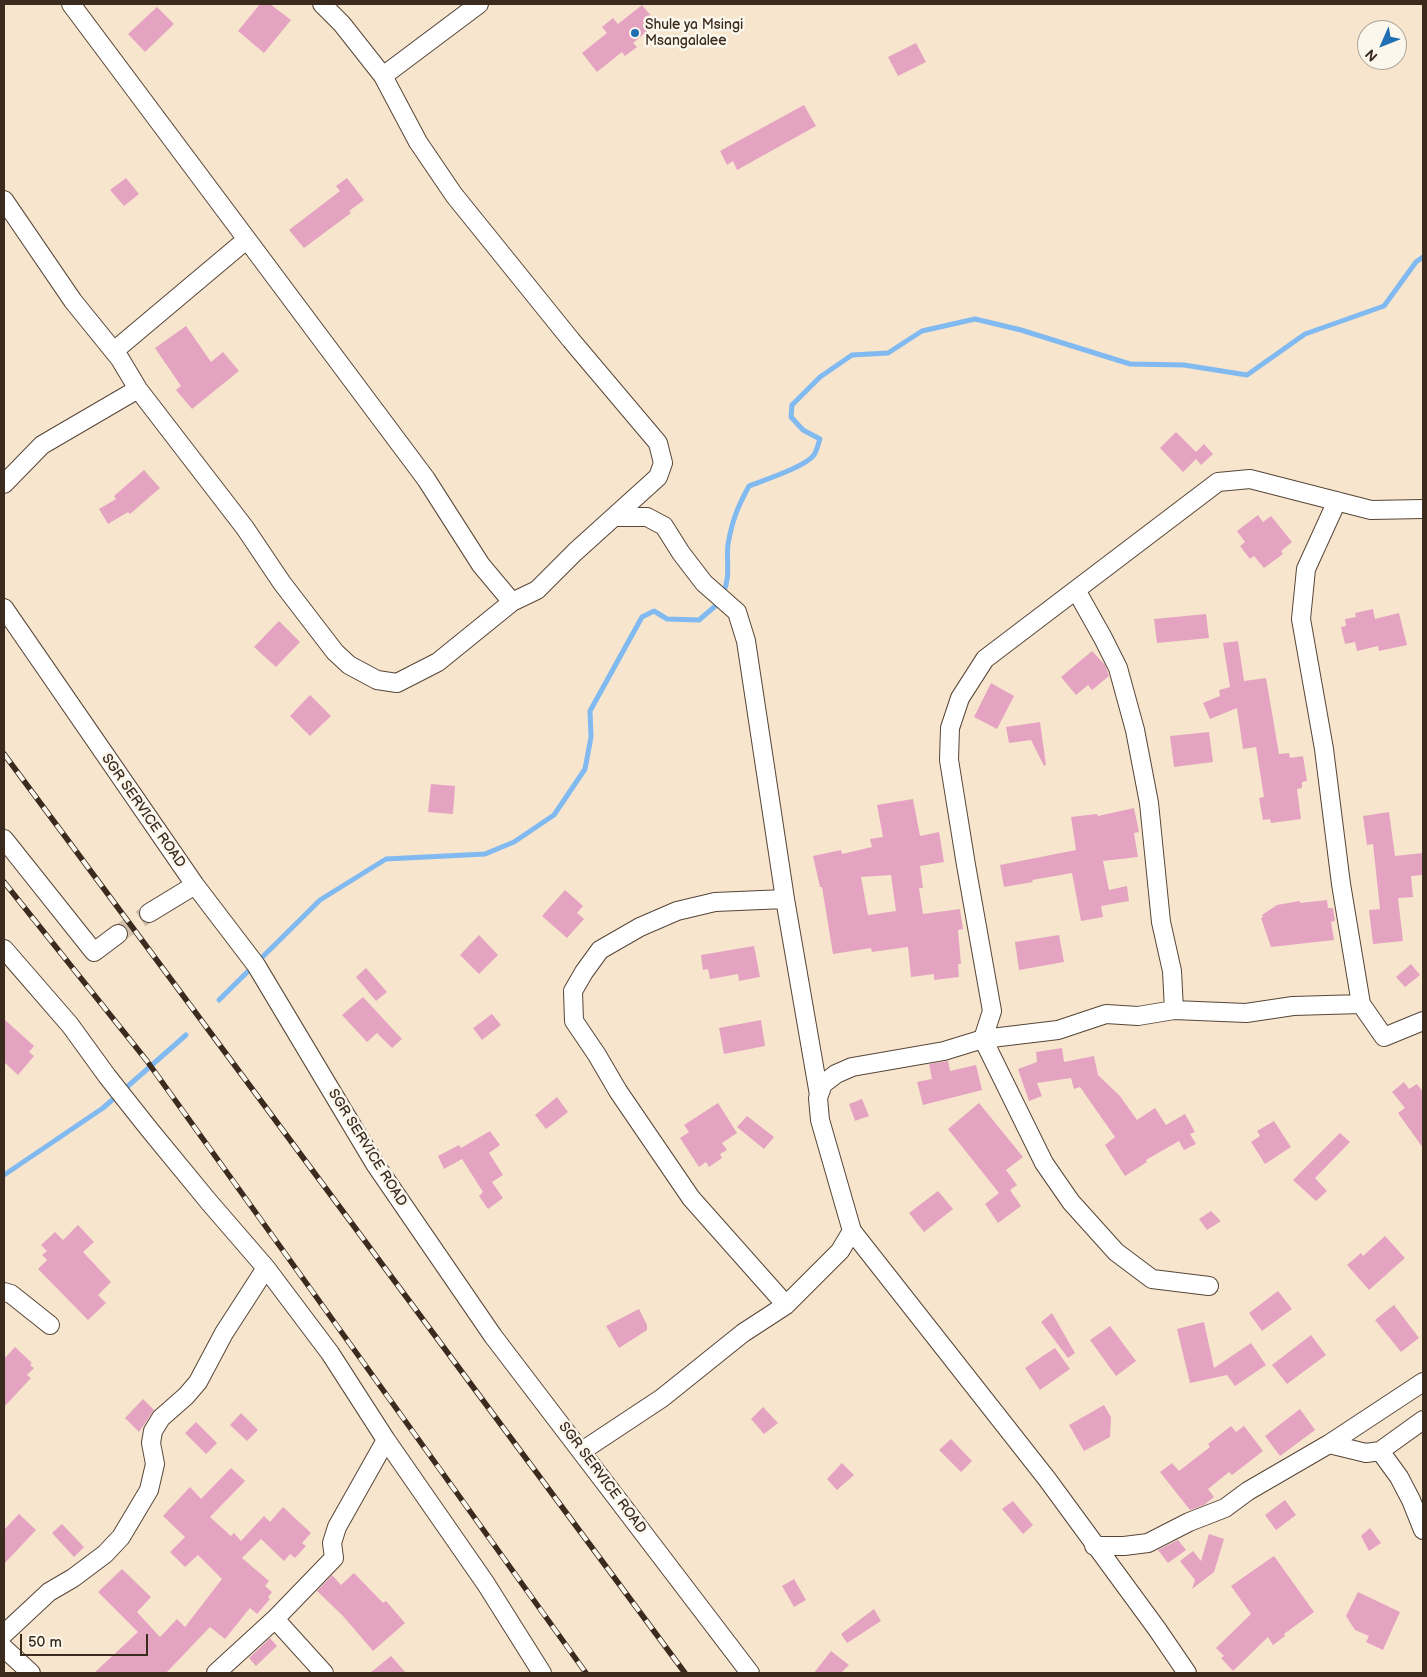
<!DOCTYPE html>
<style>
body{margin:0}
#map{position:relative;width:1427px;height:1677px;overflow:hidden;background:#f7e5ce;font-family:"Balsamiq Sans",sans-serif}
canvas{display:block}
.frame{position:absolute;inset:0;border:5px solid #3b2a1e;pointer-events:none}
.north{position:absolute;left:1357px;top:20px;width:50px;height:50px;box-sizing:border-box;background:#fbf7ec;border:1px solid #aea59a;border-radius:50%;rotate:226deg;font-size:14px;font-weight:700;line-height:20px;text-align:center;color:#3b2a1e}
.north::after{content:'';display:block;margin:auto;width:18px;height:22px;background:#1f6fb2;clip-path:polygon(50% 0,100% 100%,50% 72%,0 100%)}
.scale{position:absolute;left:20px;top:1634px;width:128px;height:22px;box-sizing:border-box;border:2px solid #3b2a1e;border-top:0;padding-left:6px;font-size:15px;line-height:18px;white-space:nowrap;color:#3b2a1e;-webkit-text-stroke:4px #fbf7ec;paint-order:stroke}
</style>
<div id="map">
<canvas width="1427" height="1677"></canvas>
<div class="frame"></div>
<div class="north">N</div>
<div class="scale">50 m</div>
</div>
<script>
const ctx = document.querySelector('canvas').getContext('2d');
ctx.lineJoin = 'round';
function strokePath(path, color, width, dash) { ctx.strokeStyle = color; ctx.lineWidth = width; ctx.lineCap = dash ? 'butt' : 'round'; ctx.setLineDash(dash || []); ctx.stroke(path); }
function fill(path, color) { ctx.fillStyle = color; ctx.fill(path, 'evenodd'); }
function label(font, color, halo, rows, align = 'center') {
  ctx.font = font + ' "Balsamiq Sans",sans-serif'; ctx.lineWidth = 5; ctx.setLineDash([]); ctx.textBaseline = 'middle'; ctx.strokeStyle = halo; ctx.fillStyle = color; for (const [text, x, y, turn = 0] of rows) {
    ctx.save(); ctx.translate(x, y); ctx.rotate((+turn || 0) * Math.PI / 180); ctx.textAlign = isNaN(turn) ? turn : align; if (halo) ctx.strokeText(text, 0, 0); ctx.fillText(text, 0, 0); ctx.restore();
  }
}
strokePath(new Path2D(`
 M723,594c8,-19 3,-31 5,-50 4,-23 10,-38 21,-58 15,-6 56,-19 65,-31 3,-5 4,-11 6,-16l-17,-9 -12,-13 1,-12 28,-28 32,-22 36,-2 34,-22 53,-12 46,11 109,34 54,1 63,10 58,-41 79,-28 32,-44 7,-5
 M219,1000l101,-100 66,-41 99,-5 29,-12 40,-27 31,-46 6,-32 -1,-26 52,-94 12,-6 13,8 32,1 21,-18
 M4,1175l99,-67 83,-73`), '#81b9f1', 5);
fill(new Path2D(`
 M260,4h10l21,16 -27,33 -26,-22z
 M642,5l15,18 -24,20 4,4 -12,9 -3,-4 -25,20 -15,-19 25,-20 -5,-6 11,-9 5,6z
 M157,7l17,17 -29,28 -17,-18z
 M916,43l10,19 -28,14 -10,-19z
 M804,105l12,21 -79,44 -4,-9 -6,4 -7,-14z
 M126,178l13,16 -15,12 -14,-16z
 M347,178l17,22 -15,11 2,2 -47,35 -15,-18 51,-39 -4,-5z
 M186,326l25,36 12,-10 16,19 -47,38 -16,-19 5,-4 -26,-38z
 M1176,432l20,20 8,-8 9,10 -12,11 -5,-6 -13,13 -23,-24z
 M144,470l16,18 -30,26 -2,-2 -20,12 -9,-15 17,-10 -2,-3z
 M1258,515l5,7 8,-6 21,26 -11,9 2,3 -19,14 -10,-12 -4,3 -10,-13 5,-4 -8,-11z
 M1373,609l2,10 24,-6 8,32 -28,6 -1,-5 -21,5 -2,-9 -10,2 -4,-17 5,-1 -1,-7 11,-2 -1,-4z
 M1206,614l3,24 -52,5 -3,-24z
 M279,621l21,21 -24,25 -22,-20z
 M1238,641l6,40 22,-3 13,76 10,-1 1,5 13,-2 4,25 -5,1v6l-5,1 4,30 -30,4 -1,-4 -7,1 -4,-22 5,-1 -8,-50 -13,2 -6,-41 -27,11 -7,-16 17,-7 -1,-6 11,-3 -7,-44z
 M1092,651l13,14 4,11 -17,14 -4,-5 -12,10 -15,-18z
 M991,683l23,13 -17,33 -23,-12z
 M310,695l21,21 -21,20 -20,-20z
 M1040,722l6,43 -2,1 -13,-26 -22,3 -3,-16z
 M1209,732l4,30 -39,5 -4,-31z
 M431,784l24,2 -2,28 -25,-2z
 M913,799l7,37 19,-4 5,30 -24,4 3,22h-4l4,26 37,-5 3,20 -5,1 3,34h-3l1,13 -25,3v-6l-23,3 -3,-30 -36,5 -1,-4 -38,6 -11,-67h-2l-7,-31 28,-6 1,4 30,-7 -2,-8 13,-2 -6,-32zM891,875l5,36 -28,4 -7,-38z
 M1134,808l5,24 -5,1 4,24 -35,4 6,29 18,-4 2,15 -28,5 2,11 -22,4 -9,-48 -40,7 1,2 -29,5 -4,-22 76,-15 -5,-33 26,-3 1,2z
 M1389,812l6,44 28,-3v22l-12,1 2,21 -15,1 5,43 -30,3 -4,-34 11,-1 -7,-65 -6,1 -4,-29z
 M565,890l18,16 -6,7 7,6 -17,19 -25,-22z
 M1327,900l1,8h5l2,13 -4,1 3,18 -63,7 -10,-29 2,-1 -1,-2 15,-10 23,-4v2z
 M479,935l19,20 -19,19 -19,-19z
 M1059,935l5,27 -45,8 -4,-28z
 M754,946l6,31 -21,4 -1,-7 -28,5 -2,-10 -5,1 -2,-15z
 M1411,964l9,11 -15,12 -9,-10z
 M366,968l21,24 -11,9 -20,-24z
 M363,997l39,42 -10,9 -15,-15 -10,9 -25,-27z
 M492,1014l9,11 -19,15 -9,-12z
 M4,1019l30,27 -5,6 5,4 -16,19 -14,-13z
 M761,1020l4,26 -41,8 -5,-26z
 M1062,1048l2,14 30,-6 4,19 22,21 17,24 18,-12 11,17 19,-11 10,18 -5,2 6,10 -12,6 -5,-9 -33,19 1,2 -22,14 -20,-31 10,-8 -35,-50 -6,2 -3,-11 -34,5 5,13 -13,5 -11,-32 19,-7 -1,-10z
 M948,1061l2,10 26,-6 6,25 -59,15 -6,-23 15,-3 -3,-15z
 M1404,1082l5,7 8,-5 6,8v56l-25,-35 7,-5 -13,-16z
 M557,1097l11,15 -22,17 -11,-14z
 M862,1099l7,17 -14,5 -6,-17z
 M718,1103l19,30 -15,10 5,7 -7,4 2,4 -13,9 -3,-5 -7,5 -19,-29 9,-6 -5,-7z
 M979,1103l44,54 -17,13 11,15 -7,5 11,16 -23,17 -13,-19 14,-11 -51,-64z
 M747,1116l27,21 -10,12 -27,-22z
 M1274,1121l17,26 -26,17 -14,-22 9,-6 -3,-5z
 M490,1131l10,14 -11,8 14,22 -11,7 11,16 -15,11 -9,-13 4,-4 -21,-33 -18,10 -6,-13 21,-11 2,3z
 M1340,1133l10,9 -35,36 12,13 -11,10 -23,-21z
 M938,1191l15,18 -29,23 -15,-19z
 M1211,1211l10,10 -14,9 -8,-11z
 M78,1225l16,17 -11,10 28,30 -13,13 8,8 -18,17 -50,-51 9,-9 -5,-5 5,-4 -6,-6 14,-13 8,8z
 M1385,1236l20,22 -36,32 -22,-25 14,-12 2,3z
 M1278,1291l14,18 -30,22 -13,-18z
 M1394,1305l25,33 -18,14 -26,-32z
 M639,1309l8,16v5l-28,18 -13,-22z
 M1052,1313l23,40 -7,5 -27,-36z
 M1204,1322l10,46 37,-25 15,22 -31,21 -8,-11 -37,8 -13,-54z
 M1110,1326l26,35 -20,15 -26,-36z
 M1311,1335l15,20 -39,29 -15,-19z
 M15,1347l17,16 -2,2 4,3 -7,7 4,3 -27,29v-48z
 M1055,1348l15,21 -30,21 -15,-22z
 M143,1399l11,11 -15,22 -14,-14z
 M1104,1405l7,12 -1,20 -26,14 -15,-26z
 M763,1407l15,16 -14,11 -13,-15z
 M1300,1409l15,21 -35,26 -15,-20z
 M241,1413l17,17 -11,11 -17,-16z
 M196,1422l21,21 -11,11 -21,-21z
 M1231,1426l5,6 8,-6 19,25 -31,24 -3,-3 -21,17 6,8 -10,8 -14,5 -30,-38 12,-9 7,8 31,-24 -2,-3z
 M951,1439l21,22 -11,11 -22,-22z
 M842,1463l12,12 -17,15 -10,-11z
 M231,1468l14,13 -35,36 21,19 3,-3 7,8 23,-25 6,6 13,-15 28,26 -9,10 4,3 -11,12 -5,-4 -6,7 -23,-22 -19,19 27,23 -4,5 7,6 -4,5 2,2 -13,15 -7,-6 -25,31 -15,-12 -44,46h-72l44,-41 -40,-40 24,-23 29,28 -14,15 23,25 17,-18 8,8 37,-48 -24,-24 -13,12 -15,-15 15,-15 -22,-21 27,-29 11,12z
 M1285,1500l11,15 -20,15 -11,-15z
 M1013,1501l20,24 -10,9 -21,-25z
 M19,1514l17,16 -32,34v-34z
 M62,1524l22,23 -10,10 -22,-24z
 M1370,1528l11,15 -12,8 -8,-15z
 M1209,1534l15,5 -10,33 -22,17 3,-9 -15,-19 13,-10 8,10z
 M1178,1540l8,10 -18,13 -10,-13z
 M1274,1556l40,56 -30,22 1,2 -12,9 -5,-8 -35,34 -12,-13 3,-2 -8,-8 35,-34 -20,-28z
 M354,1573l29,30 3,-2 19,22 -32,28 -30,-35 -26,-25 15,-16 9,10z
 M794,1579l12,21 -12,7 -12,-21z
 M1358,1592l42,20 -17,38 -17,-8 3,-6 -14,-6 -9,-14z
 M874,1609l7,12 -34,22 -6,-9z
 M270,1638l7,8 -21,20 -7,-8z
 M831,1651l18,14 -8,8h-27z
 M391,1656l15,17h-36z`), '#e4a4c1');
strokePath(new Path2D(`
 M118,934l31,-21`), '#d1c0ab', 18, [18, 9]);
const minor = new Path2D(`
 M71,4l355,475 55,86 31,37
 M383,76l96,-72
 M4,200l69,101 47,58 18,30 107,139 37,55 53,69 14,13 28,15 20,3 41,-21 74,-60 25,-12 38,-38 83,-75 5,-14 -5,-20 -87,-103 -117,-145 -36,-53 -35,-66 -41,-52 -20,-20
 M114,351l132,-111
 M4,484l38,-39 96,-56
 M1337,501l-31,68 -5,50 23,130 17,135 20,120
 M615,517h32l17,9 17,27 23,30 33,29 9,29 39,258 34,196
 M1076,590l27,48 15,30 17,62 14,73 12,119 11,49 2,39
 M4,608l191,277 61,80 119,199 118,172 257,337
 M4,839l90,113 24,-18
 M785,899l-70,3 -38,9 -37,16 -40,23 -16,22 -11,19 1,30 23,34 21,36 73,107 95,107
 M149,913l46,-28
 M4,949l66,76 37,51 42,53 60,73 57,66 64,85 56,87 100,144 56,89
 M852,1231l195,248 110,150 30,44
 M1209,1286l-57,-7 -36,-27 -45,-50 -27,-39 -61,-124 75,-9 48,-16 32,2 36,-6 72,3 47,-7 68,-2 23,33 39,-16
 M4,1292l7,2 39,31
 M1329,1444l94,-62
 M582,1451l80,-53 81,-65 43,-28 54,-54 12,-20 -32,-111 -2,-22 5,-14 13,-10 16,-7 92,-16 39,-12 9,-28 -26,-146 -17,-105 1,-32 10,-30 25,-39 233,-177 32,-3 121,31 52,-1
 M1380,1451l19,26 12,23 12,30
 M1094,1546h30l24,-3 41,-21 36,-14 23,-17 81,-47 37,9 14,-2 43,-31
 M275,1619l49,54
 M4,1634l45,-42 24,-14 32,-24 16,-17 28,-47 6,-26 -4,-21 2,-12 8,-13 25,-22 12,-14 26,-49 42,-65
 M4,1648l27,25
 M216,1673l59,-54 59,-61 -2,-15 5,-16 49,-87`);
strokePath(minor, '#574638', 20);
strokePath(minor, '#fff', 18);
const rail = new Path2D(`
 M4,754l681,919
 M4,882l143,179 439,612`);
strokePath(rail, '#3b2a1e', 5.5);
strokePath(rail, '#fbf7ec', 4, [11]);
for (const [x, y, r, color] of [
 [635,33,5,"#1f6fb2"]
]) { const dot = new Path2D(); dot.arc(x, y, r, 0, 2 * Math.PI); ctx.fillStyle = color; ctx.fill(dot); strokePath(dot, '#fbf7ec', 2); }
label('14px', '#3b2a1e', '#fbf7ec', [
 ["Shule ya Msingi",645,25],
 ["Msangalalee",645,41]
], 'left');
label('14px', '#3b2a1e', '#fbf7ec', [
 ["SGR SERVICE ROAD",143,811,55],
 ["SGR SERVICE ROAD",367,1148,58],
 ["SGR SERVICE ROAD",602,1478,53]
]);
</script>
